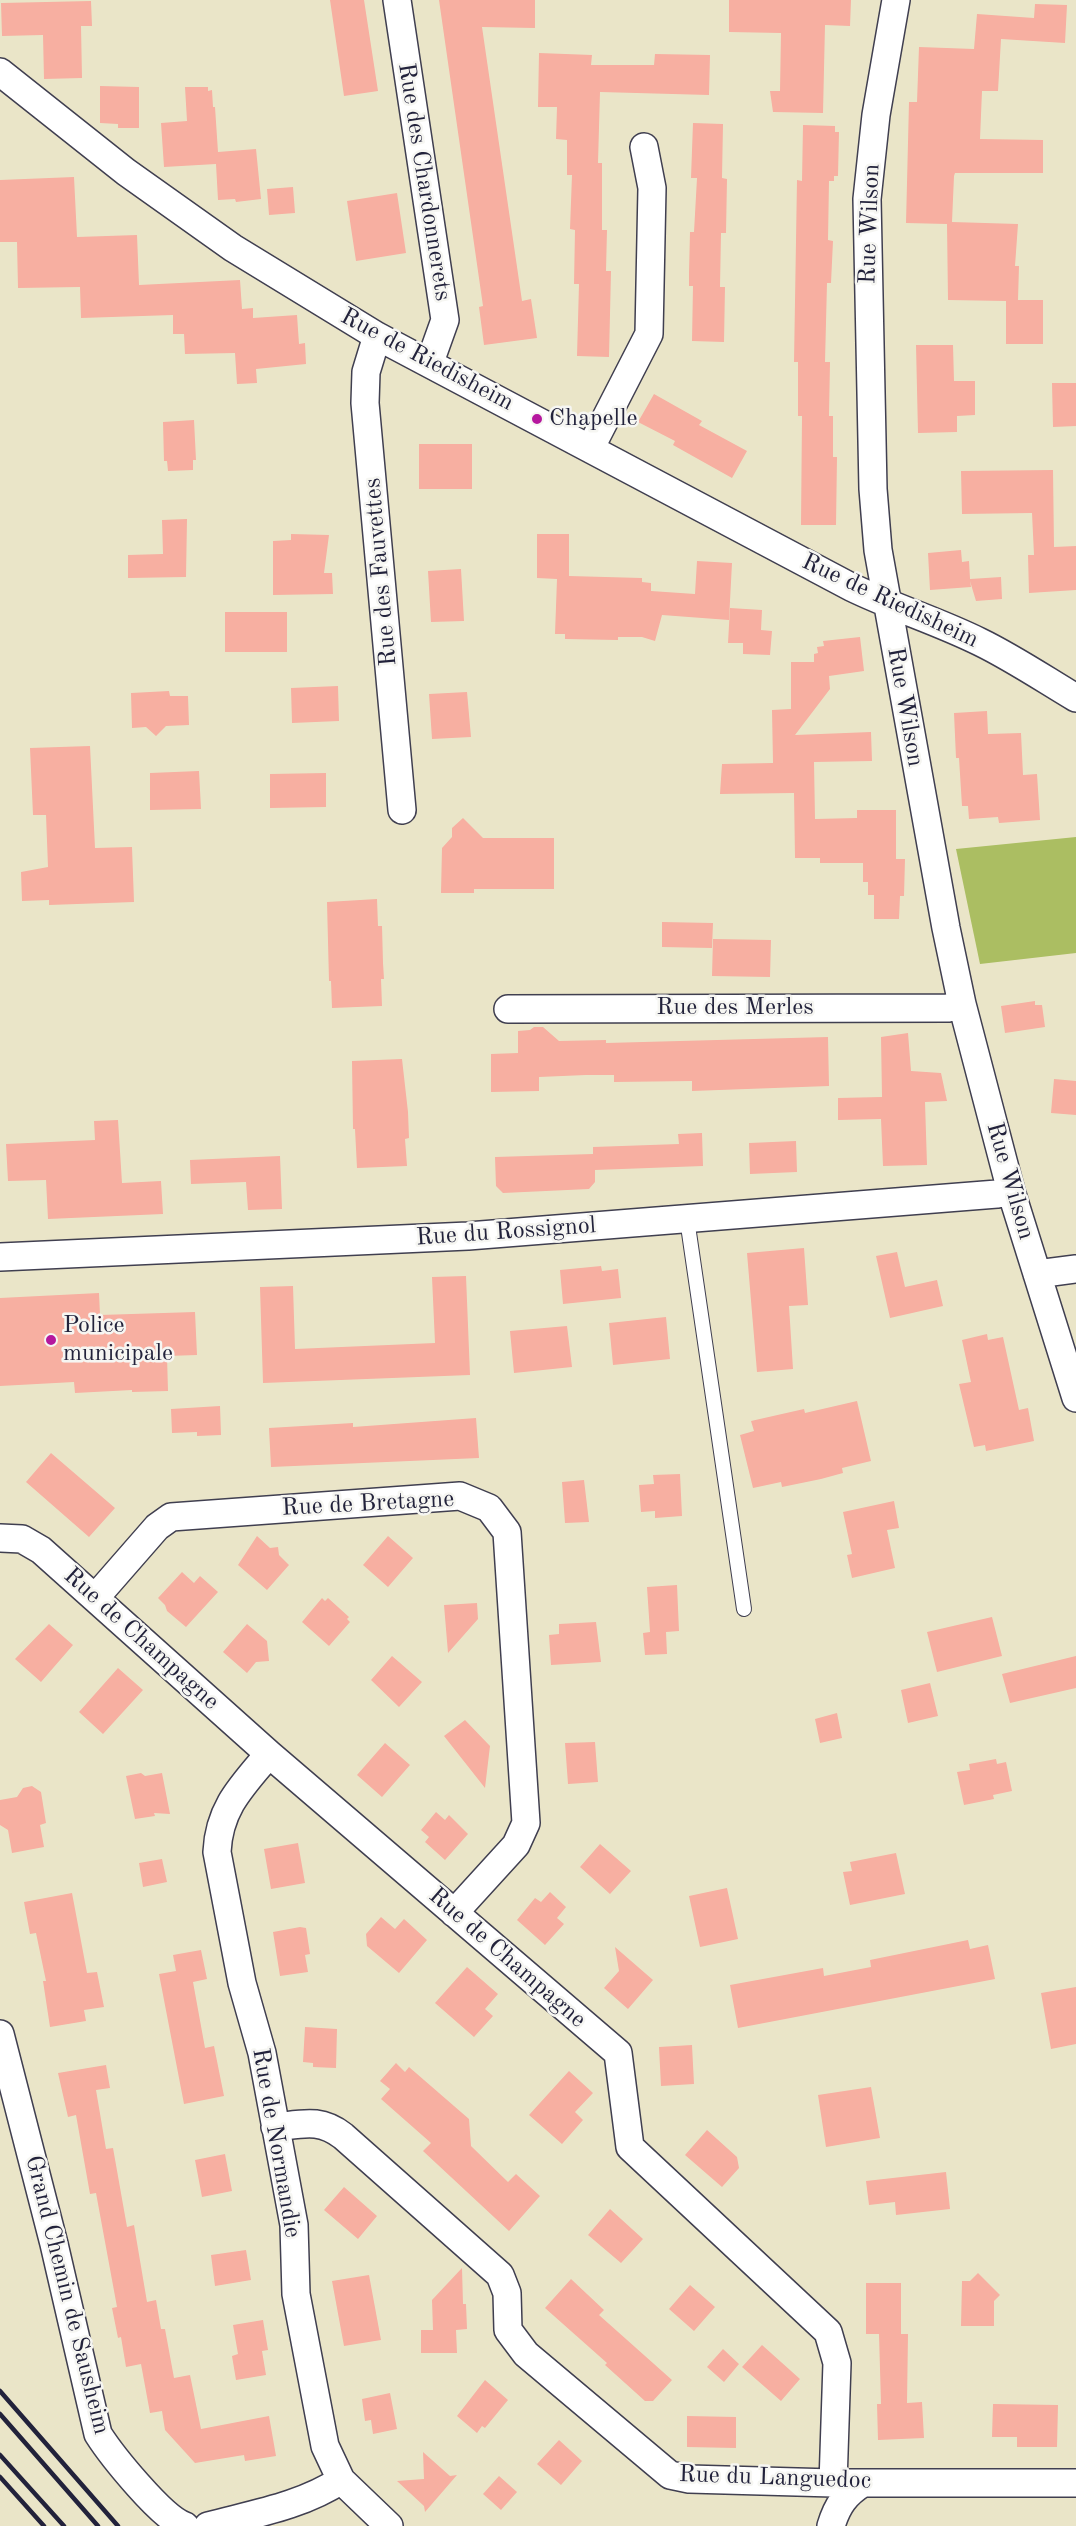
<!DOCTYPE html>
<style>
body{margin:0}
canvas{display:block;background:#eae5c8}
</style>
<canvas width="1076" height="2526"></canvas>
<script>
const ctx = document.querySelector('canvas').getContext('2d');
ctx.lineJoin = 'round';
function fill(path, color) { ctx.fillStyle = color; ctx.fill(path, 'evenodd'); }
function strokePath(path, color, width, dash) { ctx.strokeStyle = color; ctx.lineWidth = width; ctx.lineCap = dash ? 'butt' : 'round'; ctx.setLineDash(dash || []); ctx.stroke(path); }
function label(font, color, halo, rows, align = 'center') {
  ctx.font = font + ' "Old Standard TT",serif'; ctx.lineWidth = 5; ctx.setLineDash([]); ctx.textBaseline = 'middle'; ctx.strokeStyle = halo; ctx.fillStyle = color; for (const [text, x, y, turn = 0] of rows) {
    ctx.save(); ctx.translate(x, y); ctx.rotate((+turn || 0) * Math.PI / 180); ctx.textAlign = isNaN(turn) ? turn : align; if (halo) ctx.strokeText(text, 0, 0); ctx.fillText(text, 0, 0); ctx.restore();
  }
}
fill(new Path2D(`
 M1076,837v116l-96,11 -24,-115z`), '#abbe62');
fill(new Path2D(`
 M330,0h34l14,91 -34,5z
 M439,0h96v28l-53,-1 40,274 9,-2 6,39 -53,7 -5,-38 4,-1z
 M729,0h122l-1,26 -25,-1 -2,88 -50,-1 -3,-21h10l1,-58 -52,-1z
 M91,1l1,25h-11l1,52 -38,1 -1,-44 -41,1 -1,-33z
 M1035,4l32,1 -2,38 -64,-4 -3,52h-16l-2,48 63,1v33h-88l-1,3 -2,46 66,2 -3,42h4l-1,34h25v44h-37v-43l-58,-1 -1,-76 -41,-1 3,-121h8l2,-55 55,2 3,-35 57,4z
 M539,53l53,2 -1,10h63l1,-11 55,1 -1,40 -109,-3 -2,71h4v67h5l-1,41h5l-2,86 -32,-1 2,-72h-5l1,-54 -5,-1 2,-54h-5v-35l-11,-1 1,-32h-19z
 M100,86l39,1v41h-21v-4l-18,-1z
 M185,87h23v4l4,-1 1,17h2l3,45 38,-3 5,50 -25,3 -1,-3 -17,1 -2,-36 -52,3 -3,-44 26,-2z
 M693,123l30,1 -1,54 5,1 -1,54h-5l-1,54h5l-1,55 -32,-1 1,-55h-4v-13l1,-41h4l3,-54h-6z
 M803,125l32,1v6h4l-1,44h-4v5h-5l-1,59 5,1 -2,42h-4l-2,79h5l-1,54h4v41h4l-1,68h-35l1,-109h-4v-54h-4l3,-182 5,1z
 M74,177l3,60 60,-2 2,50 101,-5 2,29 11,-1v10l44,-3 2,29 6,-1 1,21 -50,5 1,14 -20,1 -2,-31 -50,1 -1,-20h-11v-19l-92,3 -1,-31 -62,1 -1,-46h-17v-62z
 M293,187l2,26 -26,2 -2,-26z
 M397,193l9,60 -50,8 -9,-60z
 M916,345h37l1,36h21v34l-18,1v16l-39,1z
 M1052,383h24v43l-23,1z
 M654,394l48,27 -3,4 48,26 -15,27 -59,-33 2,-4 -37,-19z
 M194,420l2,40h-3v10l-25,1 -1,-10h-3l-1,-39z
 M419,444h53v45h-53z
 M1053,470l1,77 22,-1v44l-47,3 -1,-38h6l-2,-42 -70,1 -1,-43z
 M187,519l-1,58 -58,1v-23l35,-1 -1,-34z
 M291,534l38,1 -5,38h8l1,21 -60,1v-54l18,-1z
 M537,534h32v42l73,2v4l9,1v8l44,3 2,-33 35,2 -3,57 -67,-5 -7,26 -13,-4h-24v3l-53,-1v-5h-10l2,-55 -20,-1z
 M961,550l1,12 7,-1 1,18 31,-2 1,22 -26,2 -6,-20 1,6 -41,3 -2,-37z
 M461,569l3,52 -33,1 -3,-51z
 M730,608l32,2 -1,20 11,1 -2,24 -27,-1v-11h-15z
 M225,612h62v40h-62z
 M860,637l4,34 -35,5 1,13 -35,46 76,-3 1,29 -58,1 1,57 42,-1v-8h39v49h9l-1,37h-4l-1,23h-25v-24h-6v-13h-5v-19h-43v-5h-25l-1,-65 -74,1 2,-30 51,-1 -1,-53 19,-1v-47h23v-8l4,-1 -1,-6 7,-1 -1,-5z
 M338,686l1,35 -47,2 -1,-35z
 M169,691l1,5h18l1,29 -23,1 -10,10 -10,-9 -14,1 -1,-35z
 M467,692l4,45 -39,2 -3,-45z
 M987,711l1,23 33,-1 2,42 14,-1 3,46 -41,3 -1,-6 -29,2 -1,-13h-6l-3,-48h-3l-2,-45z
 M90,746l5,102 37,-1 2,55 -85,3v-5l-27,1 -1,-29 27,-5 -2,-52h-13l-3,-67z
 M199,771l2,38 -51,1v-37z
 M326,773v34l-56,1v-34z
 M463,818l20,20h71v51h-80v4h-33l1,-45 10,-11v-9z
 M377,899l1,27h4l1,37 1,16h-3l1,27 -50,2 -1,-27h-2l-2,-79z
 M662,922l51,1 -1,25 -50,-1z
 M713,939l58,1 -1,37 -58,-1z
 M1035,1001v4h7l3,22 -40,6 -4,-27z
 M534,1027h9l16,14 47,-1v3l222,-6 1,49 -137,5v-10l-78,1v-7h-28l-47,2v14l-48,1v-38l27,-1v-22l12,-1z
 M908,1033l3,38 30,2 6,28 -22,1 2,63 -44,1 -2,-47 -43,1v-22l44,-1 -1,-60z
 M402,1059l6,53 1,26 -4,1 2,27 -50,2 -2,-39h-2l-1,-68z
 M1054,1079l22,2v34l-25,-2z
 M118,1120l4,63 39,-2 2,33 -115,5 -2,-39 -38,1 -2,-37 89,-4 -1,-19z
 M702,1133l1,33 -108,4v12l-6,7 -86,4 -7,-7 -1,-29 98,-3v-7l86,-3 -1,-10z
 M796,1141l1,31 -47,2 -1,-31z
 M280,1156l2,53 -34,1 -2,-28 -55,2 -1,-24z
 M804,1248l4,57 -19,1 4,63 -36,3 -10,-119z
 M897,1252l8,35 32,-7 6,26 -53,12 -14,-62z
 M601,1266l1,5 16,-2 3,29 -58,6 -3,-34z
 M466,1276l4,99 -207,8 -3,-96 33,-1 2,63 140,-6 -3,-66z
 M99,1293l1,22 95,-3 2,43 -30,1 1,35 -36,1v-2l-57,3 -1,-11 -74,4v-88z
 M666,1317l4,42 -57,6 -4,-42z
 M567,1326l5,41 -58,6 -4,-42z
 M987,1334l1,6 15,-3 16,73 9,-2 6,33 -48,10 -1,-6 -11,2 -15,-63 12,-2 -9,-42z
 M857,1401l14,60 -29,7 1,5 -22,6 -39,8 -1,-5 -28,6 -13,-53 14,-4 -3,-10 53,-12 1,4z
 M220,1406l1,29 -24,1v-4l-25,1 -1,-24z
 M476,1418l3,40 -208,9 -2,-39 84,-5v4z
 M51,1453l64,55 -26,29 -63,-55z
 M680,1474l2,42 -27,2v-7l-14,1 -2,-27 15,-1 -1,-9z
 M584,1480l5,42 -24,1 -3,-41z
 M894,1501l5,27 -12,2 8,38 -43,10 -5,-23 5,-1 -9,-42z
 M257,1536l13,12 8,-1 1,8 10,10 -22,25 -29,-25z
 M388,1536l25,22 -25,29 -25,-22z
 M182,1572l12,11 6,-7 18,16 -32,35 -19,-16 -2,-6 -7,-7z
 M677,1585l2,46 -13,1 1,22 -22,1 -2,-22 7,-1 -3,-45z
 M322,1598l3,3 3,-3 21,19 -2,2 3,3 -21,24 -27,-24z
 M477,1603l1,16 -30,34 -4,-48z
 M992,1617l10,39 -65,16 -10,-40z
 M596,1622l5,40 -50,3 -2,-30 10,-1v-10z
 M49,1624l24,21 -32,37 -26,-23z
 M247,1624l20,17 2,20 -13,1 -9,11 -24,-21z
 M392,1656l30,26 -23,25 -28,-27z
 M1076,1656v32l-66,15 -8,-29z
 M118,1668l25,22 -40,44 -24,-22z
 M930,1683l8,33 -30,7 -7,-33z
 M837,1713l5,25 -22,5 -5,-24z
 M465,1720l25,26 -5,42 -41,-52z
 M595,1742l3,40 -30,2 -3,-41z
 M385,1743l25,22 -28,32 -25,-22z
 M996,1759l1,5 9,-2 6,29 -19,4 1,4 -30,6 -7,-33 13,-2 -1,-6z
 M141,1773l4,3 17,-3 8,41 -16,-1 1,3 -20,3 -9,-43z
 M32,1786l9,6 5,31 -6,2 4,22 -32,6 -4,-23 -8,-5v-25l17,-3 6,-9z
 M436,1812l9,8 4,-5 19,19 -23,26 -20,-18 4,-5 -8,-7z
 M298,1843l7,40 -34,6 -7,-40z
 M600,1844l31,27 -21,23 -30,-27z
 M896,1853l9,41 -55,11 -7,-33 9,-1 -2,-9z
 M162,1859l5,23 -24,5 -4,-24z
 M727,1888l11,51 -38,8 -11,-51z
 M550,1892l16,15 -9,11 7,6 -19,21 -28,-25 18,-22 6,4z
 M72,1893l15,80 10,-1 7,35 -20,3 2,11 -36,6 -7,-46h3l-10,-48 -6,1 -6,-32z
 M381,1917l14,12 9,-10 23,21 -28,33 -32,-27 -1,-12z
 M300,1927l6,1 4,26 -5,1 3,17 -28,4 -7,-44z
 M968,1940l2,9 18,-4 7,34 -257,49 -8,-43 93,-17 1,8 47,-9 -1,-7z
 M615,1947l38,33 -25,29 -24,-21 15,-17z
 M201,1950l6,29 -14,3 12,66 9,-2 10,50 -40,8 -25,-130 17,-3 -3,-16z
 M467,1967l31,27 -13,15 8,7 -19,21 -39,-34z
 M1076,1987v57l-25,5 -10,-56z
 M305,2027l32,2 -1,39 -23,-1v-4l-10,-1z
 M692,2045l2,39 -33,2 -2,-39z
 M396,2063l9,9 4,-5 60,52 2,27 37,36 8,-8 24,22 -31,35 -86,-80 8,-8 -50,-44 9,-10 -10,-8z
 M106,2065l4,23 -14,2 10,59 7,-1 14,79 7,-2 13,77 9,-2 5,29h4l9,49 16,-3 11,54 68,-13 7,40 -31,5 -1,-6 -49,8 -30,-33 -3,-19 -12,2 -9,-49 -15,3 -5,-30 -3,1 -6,-30 5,-1 -21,-114 -6,1 -14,-79 -8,2 -10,-44z
 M569,2071l24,22 -18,19 8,8 -21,24 -33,-29z
 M871,2087l9,51 -54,9 -8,-52z
 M707,2130l30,27 2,11 -17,19 -37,-32z
 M225,2154l7,37 -30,6 -7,-37z
 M946,2172l4,37 -54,6 -1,-13 -26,3 -3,-24z
 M344,2187l33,29 -19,23 -34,-29z
 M610,2209l33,30 -22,24 -33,-28z
 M246,2250l5,30 -36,6 -4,-31z
 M462,2268l1,36h3l1,25 -11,1 1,23h-36v-23h12l-1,-30z
 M978,2273l22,22 -6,6v25h-33l1,-45h8z
 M369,2275l12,65 -37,6 -12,-65z
 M571,2279l33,31 -5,5 73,65 -19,21h-8l-40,-36 2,-2 -62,-55z
 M866,2283h35v51h7l-1,69 15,-1 2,36 -46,2 -1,-36h4l-2,-70h-13z
 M690,2285l25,22 -21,24 -25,-22z
 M263,2320l5,30 -6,1 4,24 -30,5 -4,-24 6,-2 -5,-29z
 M762,2345l38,34 -19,22 -39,-34z
 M723,2349l16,15 -15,18 -17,-15z
 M485,2380l23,20 -23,28 -3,-2 -5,7 -20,-17z
 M390,2393l7,36 -24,5 -2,-14 -6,1 -3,-22z
 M993,2404l65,1 -1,42h-40v-10h-25z
 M687,2416l49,1v31l-49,-1z
 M559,2440l23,21 -21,24 -24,-21z
 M423,2452l27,24 7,-1 -32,37 -1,-6 -27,-25 27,-2z
 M499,2476l18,16 -16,18 -18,-16z`), '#f7afa1');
const lane = new Path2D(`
 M687,1219l57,390`);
const street = new Path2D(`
 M397,0l48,320 -15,42
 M896,0l-20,115 -9,84 6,290 5,61 68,378 16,76 49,187 65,207
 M0,72l126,100 107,76 144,88 474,251c43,21 87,34 129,55 33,16 64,37 96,56
 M377,336l-11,36 -1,31 37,407
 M591,447l58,-113 3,-146 -8,-41
 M508,1009l440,-1 14,-4
 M0,1257l468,-21 529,-42 14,-3
 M1037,1274l39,-5
 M0,1538l22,1 19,11 228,204 349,299 12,94 198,185 9,31 -4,120
 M95,1598l62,-71 14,-10 289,-21 29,12 18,24 19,291 -10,22 -62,68
 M269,1754c-27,32 -50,54 -52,98l25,131 20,70 32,172 2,69 29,152 16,34 48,46
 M0,2034l54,210 44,190c14,22 64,84 87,92
 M275,2127c28,-3 45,-9 68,9l157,139 7,18 1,37 18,24 144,121 19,4 144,4h243
 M208,2526c45,-12 94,-20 133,-46
 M831,2526c6,-20 14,-32 32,-43`);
strokePath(lane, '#403f50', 16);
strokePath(street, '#403f50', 30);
strokePath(lane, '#fff', 14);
strokePath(street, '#fff', 27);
strokePath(new Path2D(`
 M0,2391l118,135
 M0,2414l98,112
 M0,2455l64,71
 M0,2477l44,49`), '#22223b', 4.5);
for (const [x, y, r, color] of [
 [537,419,6,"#b5179e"],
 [51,1340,6,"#b5179e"]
]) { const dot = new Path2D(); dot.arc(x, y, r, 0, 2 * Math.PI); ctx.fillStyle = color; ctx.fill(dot); strokePath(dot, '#f6f6f2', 2); }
label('24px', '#22223b', '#f6f6f2', [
 ["Rue des Chardonnerets",424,182,81],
 ["Rue Wilson",870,224,-88],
 ["Rue de Riedisheim",427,360,28],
 ["Rue des Fauvettes",381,572,-95],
 ["Rue de Riedisheim",890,601,25],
 ["Rue Wilson",905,707,80],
 ["Rue des Merles",735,1008],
 ["Rue Wilson",1010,1181,74],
 ["Rue du Rossignol",506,1232,-4],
 ["Rue de Bretagne",368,1504,-3],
 ["Rue de Champagne",141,1639,42],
 ["Rue de Champagne",507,1958,41],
 ["Rue de Normandie",276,2143,80],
 ["Grand Chemin de Sausheim",67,2295,76],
 ["Rue du Languedoc",775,2478,2]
]);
label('24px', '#22223b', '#f6f6f2', [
 ["Chapelle",549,419],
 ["Police",63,1326],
 ["municipale",63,1354]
], 'left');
</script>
